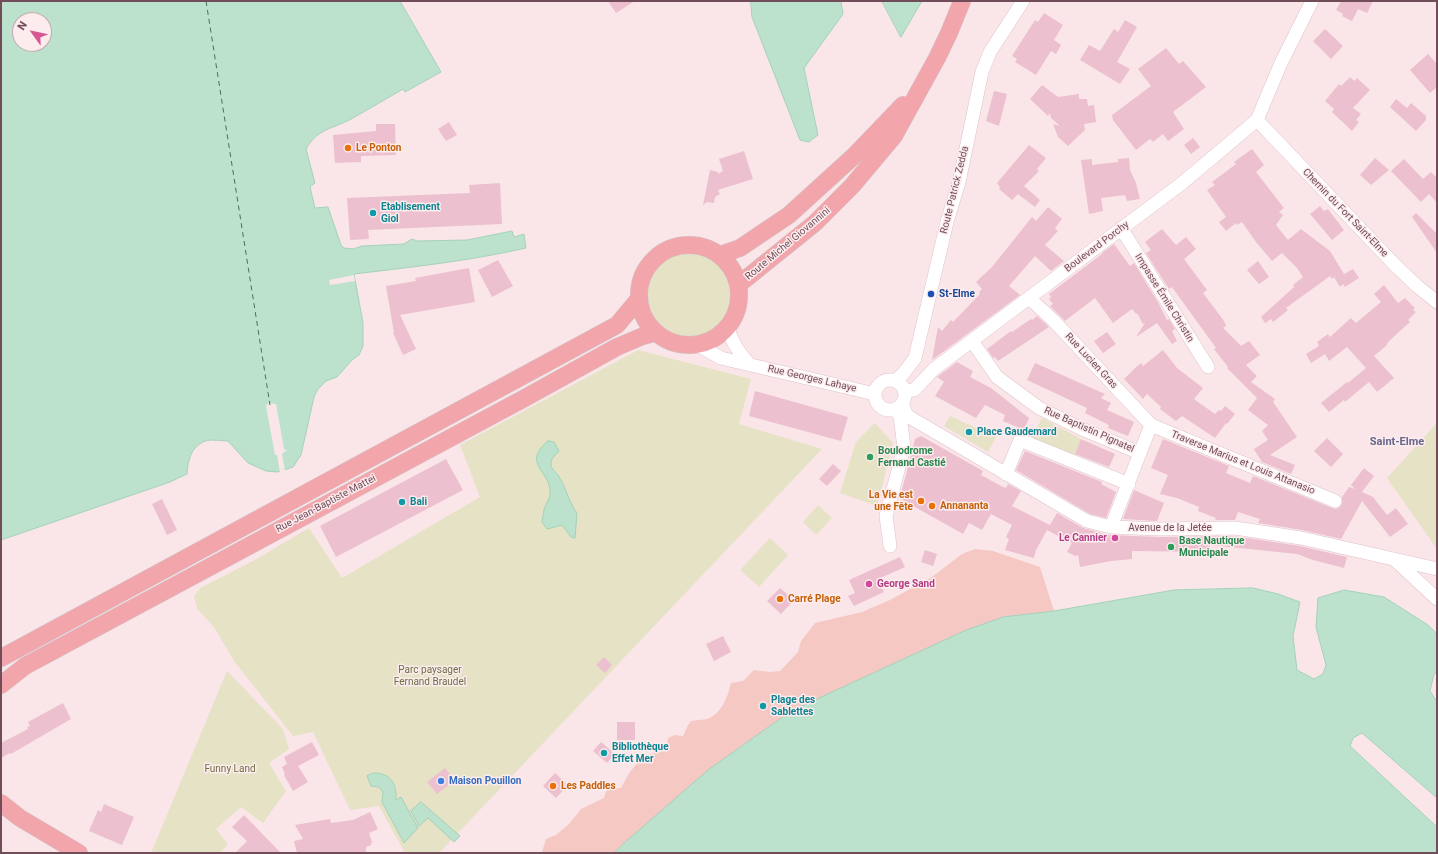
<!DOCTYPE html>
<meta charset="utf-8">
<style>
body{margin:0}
#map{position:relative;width:1438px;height:854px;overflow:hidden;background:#fae6e8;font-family:Roboto,sans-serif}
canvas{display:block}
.frame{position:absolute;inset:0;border:2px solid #704d59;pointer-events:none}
.north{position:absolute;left:12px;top:12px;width:40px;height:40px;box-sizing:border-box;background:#fdeced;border:1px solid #c5acb2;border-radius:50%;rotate:303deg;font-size:11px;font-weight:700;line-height:16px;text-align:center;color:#704d59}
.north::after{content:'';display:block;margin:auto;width:14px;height:18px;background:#d75795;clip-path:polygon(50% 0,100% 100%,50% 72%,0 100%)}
</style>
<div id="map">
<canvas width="1438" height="854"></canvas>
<div class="frame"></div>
<div class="north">N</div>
</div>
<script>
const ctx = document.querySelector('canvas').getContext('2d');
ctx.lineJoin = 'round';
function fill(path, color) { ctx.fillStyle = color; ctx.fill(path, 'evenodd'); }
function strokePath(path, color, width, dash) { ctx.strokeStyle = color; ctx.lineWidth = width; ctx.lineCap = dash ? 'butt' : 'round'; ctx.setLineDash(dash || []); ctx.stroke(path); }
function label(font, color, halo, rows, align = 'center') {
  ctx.font = font + ' Roboto,sans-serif'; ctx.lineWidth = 3; ctx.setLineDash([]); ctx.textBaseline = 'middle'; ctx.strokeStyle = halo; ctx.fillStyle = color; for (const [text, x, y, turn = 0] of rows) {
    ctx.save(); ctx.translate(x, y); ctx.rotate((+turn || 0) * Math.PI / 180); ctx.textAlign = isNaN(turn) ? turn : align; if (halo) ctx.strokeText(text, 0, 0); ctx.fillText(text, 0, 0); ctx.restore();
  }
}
fill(new Path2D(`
 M639 295a50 50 0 1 1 100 0a50 50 0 1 1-100 0Z
 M638,350l113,29 -12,45 83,25 -383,404h-34l-26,-47 -29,4 -37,-78 -20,4 -59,-75 -20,-34 -16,-17 -4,-13 6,-9 53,-27 56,-33 33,50 138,-81 -20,-52z
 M950,416l46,21 -8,15 -44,-26z
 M1042,418l39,21 -8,20 -43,-19z
 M875,423l18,20 -16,63 -37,-13 16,-51z
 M1437,423v126l-50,-71z
 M818,505l14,13 -16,17 -13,-13z
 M770,538l18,17 -29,32 -19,-17z
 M227,671l56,58 6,20 -20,14 17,28 -23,32 -22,-16 -25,22 12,15 -8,9h-69z`), '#e6e2c6');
fill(new Path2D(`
 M975,549l18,2 47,16 14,44 -51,6 -380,227 -9,9h-73l1,-1 4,-13 10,-4 13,-11 12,-15 23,-11 3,-9 14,-1c5,-10 14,-26 25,-32 13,-6 19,0 22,-18l7,-3 8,1 5,-11 3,-4c5,-1 12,-1 16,-2 15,-5 21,-23 24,-36l12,-2 11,-11 16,2 10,-1 18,-19 3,-11 14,-18 47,-11 28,-12 42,-23 30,-23z`), '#f6c8c4');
const water = new Path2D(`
 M1,1h399l41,71 -36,20 -2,-3c-17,10 -34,20 -52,30 -18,10 -33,9 -45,30l9,34 -5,4 5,21 13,-1 13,38 3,3 9,1 9,-3 42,-2 8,-5 5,2 50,-1 45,-9 2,6 10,-3 2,14c-56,13 -114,19 -172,26l9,49v23l-4,9 -7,5 -15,17 -11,4 -8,8 -4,8 -13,58 -8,12 -15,5 -12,-1 -18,-8 -20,-22c-6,0 -17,-2 -23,0 -14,6 -17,19 -18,33l-17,8 -169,58zM20,20h24v24h-24z
 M751,1h90l2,13 -39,54 14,67 -9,7 -9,-2 -48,-123z
 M882,1h40l-21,36z
 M548,441l6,1 5,9c-3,4 -7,6 -8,11 -1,6 4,9 7,13 8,12 10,26 19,38l-2,25 -4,-1 -9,-12 -15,4 -5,-7c1,-4 1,-8 2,-12 1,-6 7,-12 6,-18 0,-22 -29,-28 -2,-51z
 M1253,588l25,6 22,8 -7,34 4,34 17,9 9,-5 3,-9 -10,-38 2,-29 26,-8 40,7 44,28 9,9v38l-3,2 -4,17 7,11v96l-75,-65 -9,5 -3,8 87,81v26h-823l9,-9 85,-74 83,-59 173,-80 39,-14 51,-6 120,-21z
 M374,773c17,0 23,11 22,27l5,-3 17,31 -14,15 -22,-41 1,-10 -4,-5 -8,-1 -4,-10z
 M421,802l39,34 -6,6 -26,-24 -9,8 -8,-15z`);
fill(water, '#bce1cd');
strokePath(water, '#a4d2b9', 1);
fill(new Path2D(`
 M354,275l1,6 -25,4 -1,-5z
 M268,403l8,1 8,45 3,1 -5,4 3,17 -5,2 -3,-18h-2l-9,-49z`), '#fae6e8');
strokePath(new Path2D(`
 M206,1l64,404`), '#42745a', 1, [5, 4]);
fill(new Path2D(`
 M608,1h27l-19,12z
 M1341,1h32l-6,12 -9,-4 -6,12 -10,-5 1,-2 -7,-4z
 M1044,13l19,12 -9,15 7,5 -5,9 -5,-3 -15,24 -21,-13 2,-3 -5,-3 23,-36 3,2z
 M1125,20l12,7 -20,35 13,7 -10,15 -40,-24 9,-15 11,6 14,-22 4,3z
 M1325,29l18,17 -12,13 -18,-18z
 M1166,48l13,16 4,-3 23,26 -33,25 11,17 -16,12 -5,-7 -10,8 -3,-3 -14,11 -23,-30 -1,-5 39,-29 -13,-17z
 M1428,54l9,10v23l-7,6 -20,-23z
 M1350,77l4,4 3,-3 13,12 -17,18 8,6 -5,6 3,2 -7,9 -20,-19 2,-3 -9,-8 14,-17 2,2z
 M1042,85l16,12 21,-3v5h8l1,7 6,-1 2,17 -12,2 1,6 -17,16 -10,-9 -5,-13 7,2 -9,-8 -1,-5 -2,3 -18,-17z
 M994,91l13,3 -8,32 -13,-5z
 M1396,99l11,9 4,-5 15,13v4l-10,11 -26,-24z
 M449,122l8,13 -11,6 -8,-12z
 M376,124h19l1,31 -35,1v6l-26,1 -2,-28 43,-4z
 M1193,138l7,9 -9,7 -7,-9z
 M1029,145l17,13 -9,11 2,2 -15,15 16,14 -5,7 -17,-13 -6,6 -13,-11 1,-2 -3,-4z
 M1252,149l12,16 -8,7 28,36 -5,4 4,3 -7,10 12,15 13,-11 29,22 14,23 9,-5 6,9 -14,9 -2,-3 -3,3 -6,-10 -2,2 -2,-3 -44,32 2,2 -15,12 -2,-3 -6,4 -4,-6 33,-30 -1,-2 10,-8 -6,-9 -15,-15 -10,8 -16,-19 -14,-20 -5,3 -1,-2 -10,8 -7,-9 7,-5 -19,-27 8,-5 -3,-3 24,-18 -2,-2z
 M744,151l9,28 -35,11 2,4 -5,3 -1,6 -7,-1 -4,3 7,-35 8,2v2l5,-3 -4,-12z
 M1129,158l1,12 6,13 4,16 -13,2 -2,-6 -24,3 2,13 -14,3 -8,-54 11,-1v6l26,-3v-3z
 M1375,158l14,12 -18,15 -11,-10z
 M1404,159l19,20 8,-7 6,6v25l-8,-9 -8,8 -30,-31z
 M500,183l2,41 -134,6 1,9 -19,1 -3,-42 123,-5 -1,-8z
 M1320,206l4,5 4,-2 16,21 -12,10 -22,-26z
 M1048,207l14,12 -7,9 3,3 -13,14 19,16 -13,10 -16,-15 -26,30 11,9 -88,65 6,-33 4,4 9,-11 2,2 27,-28 -1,-2 3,-3 -6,-7 16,-15 40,-50 4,4z
 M1416,213l21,21v19l-25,-36z
 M1162,229l14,16 10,-8 10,12 -12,10 23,31 -4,3 21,28 2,5 -3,2 18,18 8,-5 11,14 -14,10 11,11 -6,6 24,17 -2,3 24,35 -27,18 25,10 -4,9 -29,-12 -9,-14 1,1 14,-9 -6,-9 6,-6 -20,-15 9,-12 -30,-30 1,-1 -14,-18 2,-1 -44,-61 -3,2 -23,-36 5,-3 -6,-8z
 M1114,244l16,22 4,-3 25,41 8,16 2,-1 6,10 -3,2 5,10 -5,3 -15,-21 -21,14 9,-14 -2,1 -6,-11 -1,1 -4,-5 -19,14 -18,-25 -30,23 -15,-15 3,-2 -4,-5 2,-2 -2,-3 53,-40v-1z
 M498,260l15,26 -21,11 -14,-27z
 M1258,261l11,16 -10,7 -12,-14z
 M469,268l6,34 -75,13 16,34 -13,6 -10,-22h1l-8,-47 30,-5 -1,-3z
 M1384,285l14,18 7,-5 10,10 -2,2 3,2 -8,8 2,2 -21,19 -3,5 -12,10 20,22 -17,14 -8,-10 -24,20 -1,-2 -15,12 -8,-9 26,-21 1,1 18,-15 -19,-21 -18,14 -4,-7 -14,9 -5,-9 13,-8 -2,-4 11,-8 2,3 21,-19 5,5 25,-21 -7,-8z
 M1037,316l12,11 -51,34 -3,-4 -2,1 -6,-9 24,-18 1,1 19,-13 1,1z
 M1107,332l9,12 -13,9 -9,-12z
 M1163,350l14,18 26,20 -9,11 21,15 4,-4 2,1 4,-5 10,8 -8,10 -1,-1 -11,15 -33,-22 -6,5 -16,-12 1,-2 -14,-13 -4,5 -19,-20 11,-11 6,-5 2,3z
 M957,362l16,9 -3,6 21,11 38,30 -5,12 -21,-9 2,-6 -20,-10 -9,13 -41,-22 9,-14 -7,-5z
 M1035,363l70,31 -4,4 10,5 -4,7 27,12 -6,14 -20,-8 1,-3 -24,-12 2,-5 -60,-28z
 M755,391l93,26 -7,24 -92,-25z
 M921,436l62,35 -2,4 22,12 3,1 2,-4 13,7 -9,15 38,19 7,-12 26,15 26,7 51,2 74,-1 66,10 47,11 -3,11 -31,-8 -16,-6 -87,-9 -1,7 -77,-1v8l-21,2 -31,6 -2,-12 -3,1 -8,-4 5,-9 -25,-13 -11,20 -2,8 -29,-8 4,-11 -3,-2 6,-12 -21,-11 -9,16 -13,-7 -6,11 -64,-36 4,-12 12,-47z
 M1327,438l16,16 -12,13 -17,-16z
 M1081,439l34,15 -6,13 -34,-13z
 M1163,439l66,27 -3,7 24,10 3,-7 79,32 4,1 4,-2 2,-3v-7l7,-10 6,2 -4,-4 13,-17 10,8 -12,16 11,5 14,18 9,-7 12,16 -18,13 -28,-36 -21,38 -39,-9 -44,-7 2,-4 -22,-7 -3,8h-20l1,-2 -18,-7 1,-4 -22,-9 -17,-4 8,-19 -17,-7z
 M1025,451l77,31 -1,2 15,8 -10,26 -16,-4 -74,-44z
 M446,459l17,31 -127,67 -16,-31z
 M833,464l8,7 -14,15 -8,-7z
 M1134,490l30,13 -7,18 -34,-2z
 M162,499l15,31 -10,5 -15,-31z
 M925,550l12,4 -4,12 -12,-4z
 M900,557l5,10 -27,12 6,13 -30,14 -6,-10 7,-3 -6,-13z
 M780,588l14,12 -13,14 -14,-13z
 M723,636l8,16 -17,9 -8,-17z
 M604,657l8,8 -7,8 -9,-8z
 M63,703l8,16 -60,35 -1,-1 -9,5v-15l27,-14 -1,-2 3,-1 -2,-4z
 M617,722h18v18h-18z
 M312,742l7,13 -21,11 10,16 -15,9 -9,-16 1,-1 -3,-7 5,-3 -3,-7z
 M601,742l14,12 -8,9 -14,-12z
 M445,768l10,12 -18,14 -10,-12z
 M555,773l13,12 -12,13 -13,-12z
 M104,804l30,13 -12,28 -33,-14 9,-21 3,2z
 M370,812l8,17 -9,4 3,9 -1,1v2l-5,2v6h-69l-3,-12 9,-2 -8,-14 35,-6 1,4 22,-3z
 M244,815l37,38h-46l12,-12 -15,-14z`), '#ecc0ce');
const minor = new Path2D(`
 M1257,120l138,145 22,21 20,16
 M1121,228l87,139
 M1029,298l24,22 98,105 184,76
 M728,327c3,15 11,25 21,37
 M972,341l25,36 42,31 43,21 58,24
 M698,345l23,13 154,36
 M875 395a15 15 0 1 1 30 0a15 15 0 1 1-30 0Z
 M895,381l8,-7 12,-16 32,-136 12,-40 23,-110 8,-20 33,-51
 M904,391l10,-1 20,-21 247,-185 76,-64 24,-57 31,-62
 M902,404l4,10 5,4 176,103 24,6 49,2 75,-1 66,10 136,31
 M1006,474l14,-34 109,44
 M1111,527l40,-102
 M890,546l-4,-30 18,-68 -3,-25 -3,-15
 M1395,560l42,39`);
const major = new Path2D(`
 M639 295a50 50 0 1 1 100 0a50 50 0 1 1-100 0Z
 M720,255l20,-7 49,-33 66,-60 48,-50
 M738,285l77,-62 37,-37 42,-50 43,-78 12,-25 13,-32
 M1,658c205,-112 411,-221 616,-333l21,-25
 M1,685l24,-19 498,-267 94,-52 26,-11 12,-3
 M1,803l19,15 59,35`);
strokePath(minor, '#dec2c9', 14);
strokePath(major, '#d1c6ca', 18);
strokePath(minor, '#fff', 13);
strokePath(major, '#f2a5aa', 17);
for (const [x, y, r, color] of [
 [348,148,4,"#e8710a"],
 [373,213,4,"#0f9aa8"],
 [931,294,4,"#1a4fb4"],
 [969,432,4,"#0f9aa8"],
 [870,457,4,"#2e9e5b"],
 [921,501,4,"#e8710a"],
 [402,502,4,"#0f9aa8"],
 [932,506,4,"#e8710a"],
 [1115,538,4,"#d1479c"],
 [1171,547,4,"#2e9e5b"],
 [869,584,4,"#d1479c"],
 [780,599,4,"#e8710a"],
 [763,706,4,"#0f9aa8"],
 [604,753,4,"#0f9aa8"],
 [441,781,4,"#3f7fe0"],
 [553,786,4,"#e8710a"]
]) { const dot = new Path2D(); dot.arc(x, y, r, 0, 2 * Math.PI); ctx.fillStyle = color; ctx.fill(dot); strokePath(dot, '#fdeced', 1.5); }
label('bold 10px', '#c56008', '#fdeced', [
 ["Le Ponton",356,148],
 ["La Vie est",913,495,"right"],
 ["une Fête",913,507,"right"],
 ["Annananta",940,506],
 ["Carré Plage",788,599],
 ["Les Paddles",561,786]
], 'left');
label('10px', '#704d59', '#fdeced', [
 ["Route Patrick Zedda",955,190,-76],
 ["Chemin du Fort Saint-Elme",1345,213,46],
 ["Route Michel Giovannini",788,244,-40],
 ["Boulevard Porchy",1097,247,-37],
 ["Impasse Émile Christin",1164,298,58],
 ["Rue Lucien Gras",1091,361,47],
 ["Rue Georges Lahaye",812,379,13],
 ["Rue Baptistin Pignatel",1089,430,24],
 ["Traverse Marius et Louis Attanasio",1243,463,22],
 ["Rue Jean-Baptiste Mattei",326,504,-28],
 ["Avenue de la Jetée",1170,528]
]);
label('bold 10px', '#0d838f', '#fdeced', [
 ["Etablisement",381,207],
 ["Giol",381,219],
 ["Place Gaudemard",977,432],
 ["Bali",410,502],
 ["Plage des",771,700],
 ["Sablettes",771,712],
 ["Bibliothèque",612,747],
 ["Effet Mer",612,759]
], 'left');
label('bold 10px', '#164399', '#fdeced', [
 ["St-Elme",939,294]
], 'left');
label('bold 10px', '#27864d', '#fdeced', [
 ["Boulodrome",878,451],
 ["Fernand Castié",878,463],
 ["Base Nautique",1179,541],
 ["Municipale",1179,553]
], 'left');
label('bold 10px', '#b23c85', '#fdeced', [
 ["Le Cannier",1107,538],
 ["George Sand",877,584,"left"]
], 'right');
label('10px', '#6f6f44', '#fdeced', [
 ["Parc paysager",430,670],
 ["Fernand Braudel",430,682],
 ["Funny Land",230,769]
]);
label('bold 10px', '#366cbe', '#fdeced', [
 ["Maison Pouillon",449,781]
], 'left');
label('bold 11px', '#66668c', '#fdeced', [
 ["Saint-Elme",1397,442]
]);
</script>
